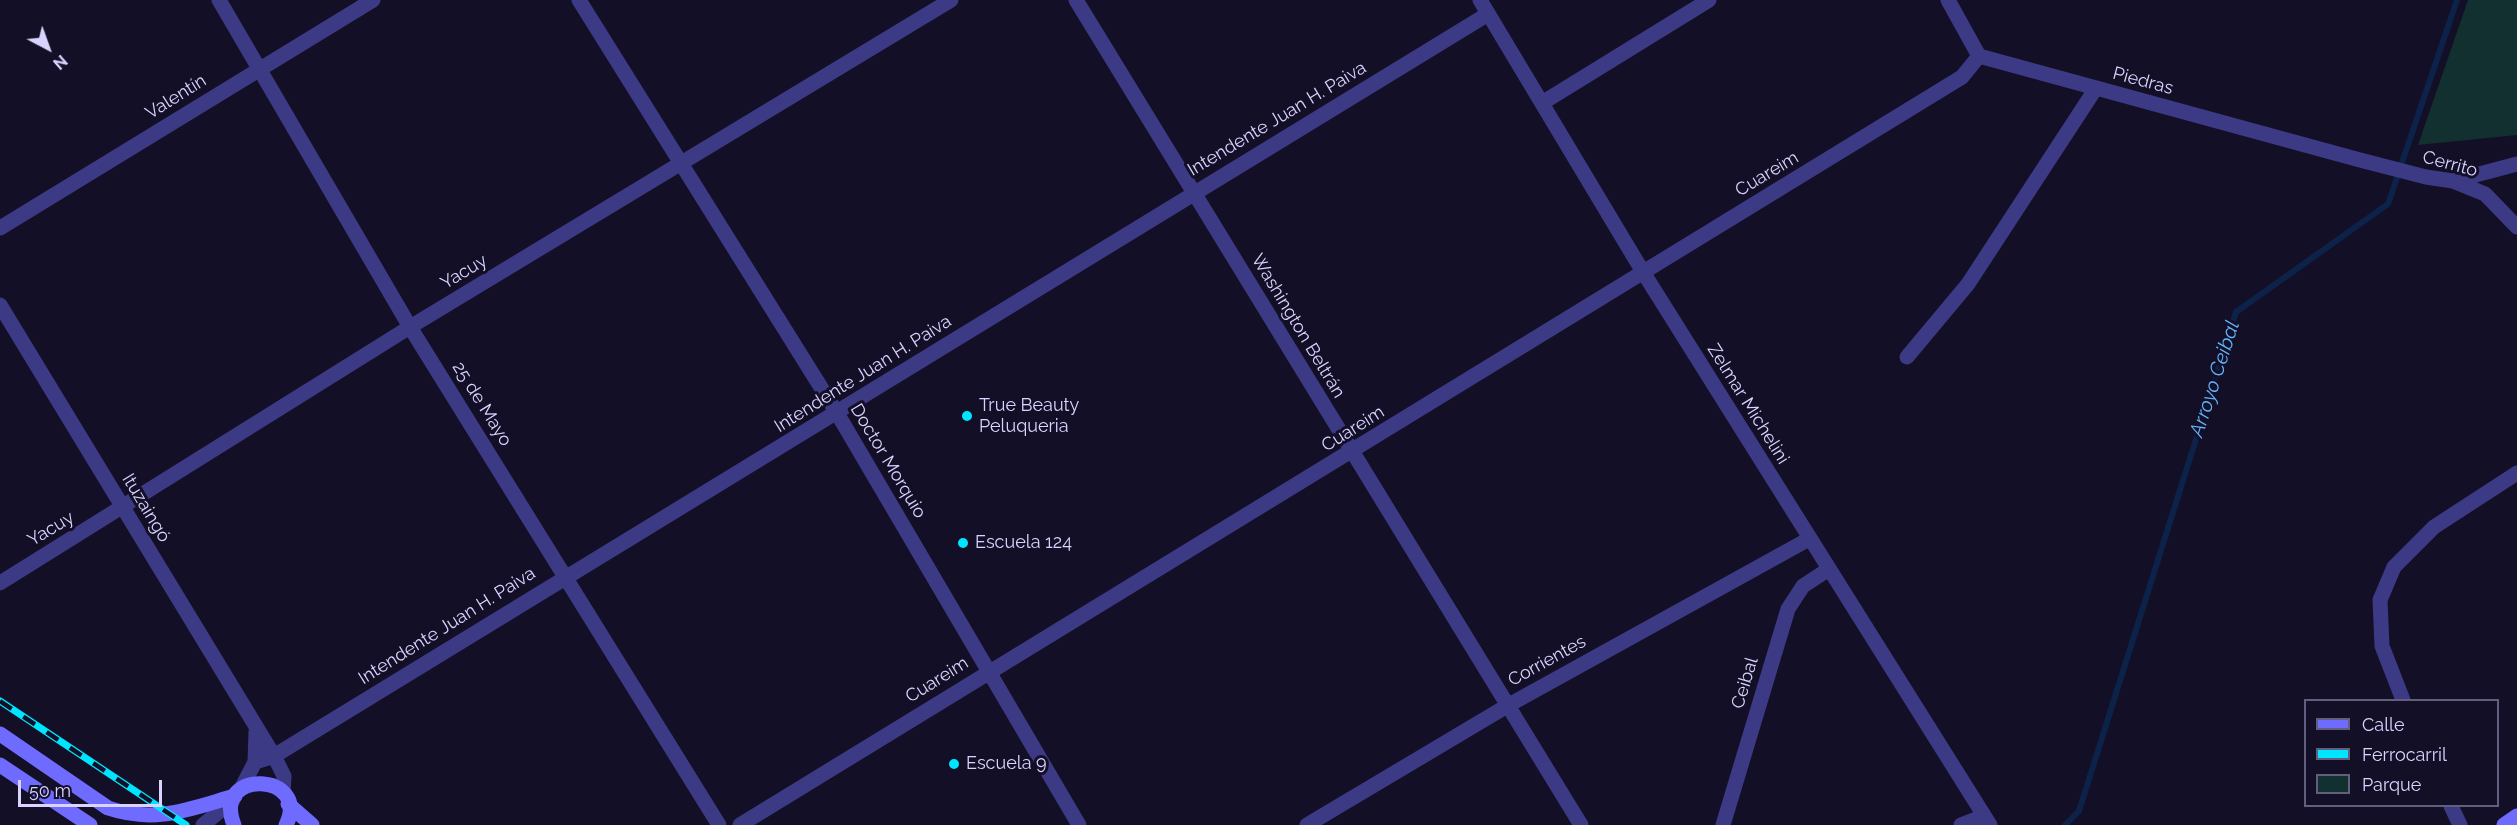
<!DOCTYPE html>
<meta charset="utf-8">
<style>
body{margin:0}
#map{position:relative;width:2517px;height:825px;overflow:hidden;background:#130f26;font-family:Raleway,sans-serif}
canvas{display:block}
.legend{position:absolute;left:2304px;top:699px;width:195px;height:108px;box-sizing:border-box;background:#130f26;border:2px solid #625e7d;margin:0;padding:8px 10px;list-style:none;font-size:18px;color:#d9d4ff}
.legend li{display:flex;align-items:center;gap:12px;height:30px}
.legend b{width:30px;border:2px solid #625e7d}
.north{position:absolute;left:18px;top:18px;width:60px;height:60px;-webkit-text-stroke:4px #130f26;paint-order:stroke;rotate:139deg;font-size:16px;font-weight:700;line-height:24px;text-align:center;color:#d9d4ff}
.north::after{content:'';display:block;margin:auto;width:21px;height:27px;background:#d9d4ff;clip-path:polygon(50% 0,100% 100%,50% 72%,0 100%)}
.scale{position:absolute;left:18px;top:780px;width:144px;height:27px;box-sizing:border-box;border:3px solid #d9d4ff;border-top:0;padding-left:8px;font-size:18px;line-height:21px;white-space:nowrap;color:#d9d4ff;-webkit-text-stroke:4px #130f26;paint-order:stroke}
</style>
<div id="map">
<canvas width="2517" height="825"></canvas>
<ul class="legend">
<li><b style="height:8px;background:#6f6bff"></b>Calle</li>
<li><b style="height:8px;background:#00e5ff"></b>Ferrocarril</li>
<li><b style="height:16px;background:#12302f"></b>Parque</li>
</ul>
<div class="north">N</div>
<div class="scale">50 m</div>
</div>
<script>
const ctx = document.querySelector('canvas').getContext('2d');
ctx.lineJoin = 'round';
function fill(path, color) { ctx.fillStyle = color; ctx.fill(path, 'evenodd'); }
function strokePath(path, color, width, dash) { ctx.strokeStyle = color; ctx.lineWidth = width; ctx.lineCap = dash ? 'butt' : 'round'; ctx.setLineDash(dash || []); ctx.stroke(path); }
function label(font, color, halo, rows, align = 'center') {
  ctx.font = font + ' Raleway,sans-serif'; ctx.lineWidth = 6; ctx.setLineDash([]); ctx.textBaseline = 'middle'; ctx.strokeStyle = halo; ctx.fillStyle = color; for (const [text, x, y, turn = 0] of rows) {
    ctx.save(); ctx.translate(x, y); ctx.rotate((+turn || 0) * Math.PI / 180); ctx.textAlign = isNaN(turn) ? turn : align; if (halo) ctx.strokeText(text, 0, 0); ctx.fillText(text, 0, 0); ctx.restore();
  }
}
fill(new Path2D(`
 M2468,0h49v135l-99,10z`), '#12302f');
strokePath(new Path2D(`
 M2065,825l14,-14 157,-499 152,-108 69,-204`), '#0c2248', 6);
strokePath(new Path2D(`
 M219,0l191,327 309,498
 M579,0l258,413 242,412
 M1076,0l505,825
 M1480,0l163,272 347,553
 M1948,0l31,56 381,104 66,17 27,4 32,13 32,33
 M1542,103l167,-103
 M2453,181l64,-17
 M0,228l373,-228
 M0,305l274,451 10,20 -1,16
 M1907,357l61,-73 128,-196
 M0,583l410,-256 541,-327
 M2403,700l-21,-54 -2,-46 14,-33 40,-40 83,-54
 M255,762l19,-6 1214,-742
 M241,789l14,-27 1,-30
 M2451,806l9,19
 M203,825l30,-25
 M740,825l1222,-748 17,-21
 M1307,825l200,-119 302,-167
 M1723,825l65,-216 15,-23 26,-17
 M1961,825l23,-9`), '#3d3a85', 15);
strokePath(new Path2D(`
 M0,734l108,74c48,16 81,1 127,-12
 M0,765l90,60
 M288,804l24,21
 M234,825c-23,-58 78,-52 52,0
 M2504,825l13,-9`), '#6f6bff', 15);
const rail = new Path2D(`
 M0,701l186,124`);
strokePath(rail, '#00e5ff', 7);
strokePath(rail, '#130f26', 4.5, [14]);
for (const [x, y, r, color] of [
 [967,416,6,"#00e5ff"],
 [963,543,6,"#00e5ff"],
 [954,764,6,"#00e5ff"]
]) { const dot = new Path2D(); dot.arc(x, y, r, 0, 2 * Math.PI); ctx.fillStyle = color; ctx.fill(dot); strokePath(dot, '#130f26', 2); }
label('18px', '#d9d4ff', '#130f26', [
 ["Piedras",2143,81,15],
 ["Valentín",176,97,-32],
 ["Intendente Juan H. Paiva",1277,119,-31],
 ["Cerrito",2450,164,15],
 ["Cuareim",1767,174,-31],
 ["Yacuy",464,272,-31],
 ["Washington Beltrán",1298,326,59],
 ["Intendente Juan H. Paiva",863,374,-32],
 ["25 de Mayo",482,404,58],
 ["Zelmar Michelini",1748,404,58],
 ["Cuareim",1353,429,-32],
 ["Doctor Morquio",888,461,59],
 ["Ituzaingó",146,508,59],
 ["Yacuy",51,529,-31],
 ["Intendente Juan H. Paiva",447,626,-32],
 ["Corrientes",1547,661,-29],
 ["Cuareim",937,680,-32],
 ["Ceibal",1745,683,-73]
]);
label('18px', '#d9d4ff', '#130f26', [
 ["True Beauty",979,406],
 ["Peluqueria",979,427],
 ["Escuela 124",975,543],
 ["Escuela 9",966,764]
], 'left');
label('italic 20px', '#62b6ff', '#130f26', [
 ["Arroyo Ceibal",2215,379,-72]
]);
</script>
